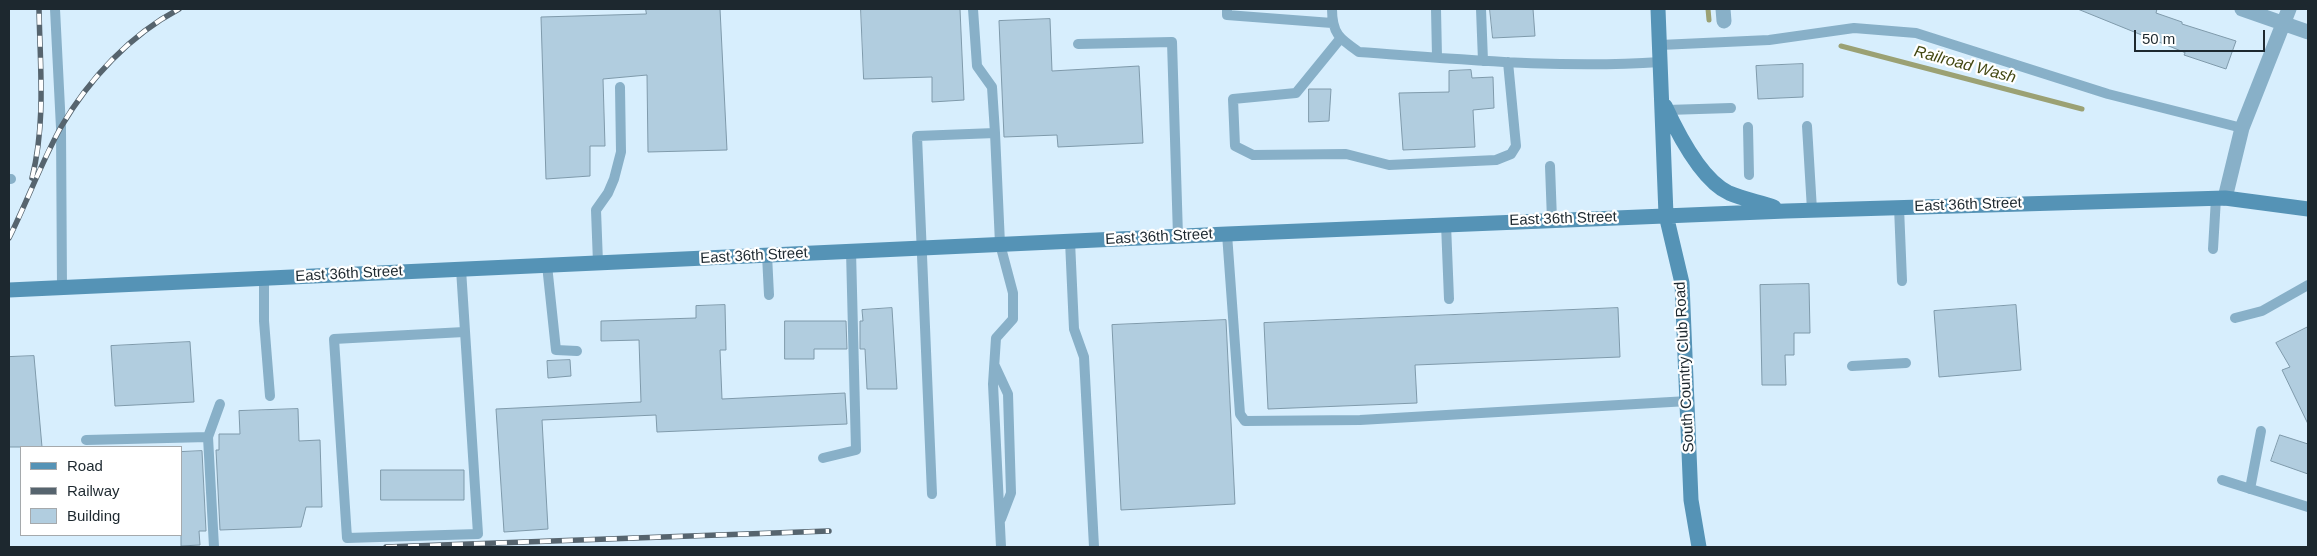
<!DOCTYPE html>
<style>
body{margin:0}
#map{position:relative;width:2317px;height:556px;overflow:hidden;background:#d7eefd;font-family:Arial,sans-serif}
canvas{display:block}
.frame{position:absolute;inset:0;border:10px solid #1d282f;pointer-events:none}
.legend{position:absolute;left:20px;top:446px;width:162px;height:90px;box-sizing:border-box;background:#fff;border:1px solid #a5a9ac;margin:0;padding:6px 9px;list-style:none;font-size:15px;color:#1d282f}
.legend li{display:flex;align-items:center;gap:10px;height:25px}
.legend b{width:25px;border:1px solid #a5a9ac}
.scale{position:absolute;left:2134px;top:30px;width:131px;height:22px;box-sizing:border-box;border:2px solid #1d282f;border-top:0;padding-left:6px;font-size:15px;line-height:18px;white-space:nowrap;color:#1d282f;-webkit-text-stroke:4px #fff;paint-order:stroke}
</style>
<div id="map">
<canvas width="2317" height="556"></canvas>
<div class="frame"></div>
<ul class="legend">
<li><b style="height:6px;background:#5593b6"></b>Road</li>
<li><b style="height:6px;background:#56646e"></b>Railway</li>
<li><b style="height:14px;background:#b1cddf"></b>Building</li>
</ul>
<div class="scale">50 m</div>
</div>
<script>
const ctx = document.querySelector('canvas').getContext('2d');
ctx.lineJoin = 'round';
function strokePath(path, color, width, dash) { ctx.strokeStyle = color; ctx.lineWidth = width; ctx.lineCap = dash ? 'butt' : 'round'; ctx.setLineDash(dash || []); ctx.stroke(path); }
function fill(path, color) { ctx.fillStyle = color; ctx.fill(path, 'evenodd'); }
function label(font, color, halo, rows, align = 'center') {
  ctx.font = font + ' Arial,sans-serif'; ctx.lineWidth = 4.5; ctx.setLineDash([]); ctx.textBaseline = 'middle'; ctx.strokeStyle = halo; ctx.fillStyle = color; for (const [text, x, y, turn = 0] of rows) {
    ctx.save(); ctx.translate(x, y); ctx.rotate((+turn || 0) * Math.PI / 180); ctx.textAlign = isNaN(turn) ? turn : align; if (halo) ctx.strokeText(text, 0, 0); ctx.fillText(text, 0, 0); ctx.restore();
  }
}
strokePath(new Path2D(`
 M1708,9l1,11
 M1841,46l241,63`), '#9ba174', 5);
const building = new Path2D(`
 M646,9h74l7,141 -79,2 -1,-77 -44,4 2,67h-15v30l-44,3 -5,-162 105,-3z
 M861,9h99l4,91 -32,2v-25l-68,2z
 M1490,9h43l2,27 -42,2z
 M2078,9h79l-1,4 26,9v2l54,17 -10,28 -42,-14 1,-2z
 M1050,19l2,52 87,-5 4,77 -85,4 -1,-12 -53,2 -5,-116z
 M1803,64v33l-45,2 -2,-33z
 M1471,70l1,8 21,-1 1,31 -21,2 2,37 -72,3 -4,-57 50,-1v-21z
 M1309,89h22l-2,32 -20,1z
 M1809,284l1,49h-16v22h-9l1,30h-24l-2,-100z
 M725,305l1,45h-6l2,49 123,-6 2,31 -190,8 -1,-17 -114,5 6,109 -44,3 -8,-123 145,-7 -2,-62 -38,1v-20l95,-3v-12z
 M2016,305l5,65 -82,7 -5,-66z
 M892,308l5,81h-30l-2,-40h-5v-28h3l-1,-11z
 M1618,308l2,49 -205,8 2,38 -149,6 -4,-86z
 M1226,320l9,184 -114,6 -9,-185z
 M785,321h61l1,28h-33v10h-29z
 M2308,327v97l-26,-54 8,-3 -14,-24z
 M190,342l4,60 -79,4 -4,-60z
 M34,356l8,91h-33v-90z
 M570,360l1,16 -23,2 -1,-17z
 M298,409l1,32 21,-1 2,67h-16l-5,20 -81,3 -4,-80h3v-16h21l-1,-23z
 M2280,435l28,9v30l-37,-13z
 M202,451l4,80h-7l1,14 -19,1v-94z
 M381,470h83v30h-83z`);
fill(building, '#b1cddf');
strokePath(building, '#7f9aab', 1);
strokePath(new Path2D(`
 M55,9l6,119 1,160
 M973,9l4,57 15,21 3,46
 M1227,9v6l105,8
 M1332,9c0,25 8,30 27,43 100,7 201,17 301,10
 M1436,9l1,48
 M1481,9l2,52
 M1340,39l-44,54 -63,6 2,47 18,9 93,-1 43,11 107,-5 15,-6 5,-8 -8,-84
 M1078,44l94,-2 6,194
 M1660,45l109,-5 85,-12 62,5 192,61 134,34
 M1667,110l64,-2
 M1807,126l5,84
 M1748,127l1,48
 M1550,166l2,54
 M9,179h2
 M1899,207l3,74
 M1446,224l3,75
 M1227,234l13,180 5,7 115,-1 328,-19
 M1070,241l4,88 10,28 10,190
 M2213,249l3,-51
 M767,255l2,40
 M598,263l-2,-53 12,-17 6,-14 7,-27 -1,-65
 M547,265l9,85 21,1
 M461,269l17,265 -131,4 -13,-199 130,-7
 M264,278v43l6,75
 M2235,318l27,-7 46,-26
 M995,366l13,28 3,99 -10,26
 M1852,366l54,-3
 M208,437l12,-33
 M86,440l122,-3 6,110
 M823,458l33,-8 -5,-199
 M2222,480l86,27
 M2250,489l11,-58
 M932,494l-15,-358 78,-3 5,111 13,49v26l-17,19 -3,46 8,163`), '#88b0c8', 10);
strokePath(new Path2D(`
 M1723,9l1,12
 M2242,9l66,23
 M2225,198l17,-70 47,-119`), '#88b0c8', 15);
strokePath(new Path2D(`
 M1658,9l8,206 16,68 9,217 8,47
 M1665,106c12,26 36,74 64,87 14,6 30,9 45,14
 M9,290l1218,-56 559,-23 439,-13 83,11`), '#5593b6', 15);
const rail = new Path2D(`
 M32,178c14,-56 8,-112 7,-169
 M9,238c18,-36 32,-75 52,-111 28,-48 69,-92 118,-118
 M386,547l443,-16`);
strokePath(rail, '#56646e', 5.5);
strokePath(rail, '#fff', 4, [11]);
label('15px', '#1d282f', '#fff', [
 ["East 36th Street",1968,205,-2],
 ["East 36th Street",1563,219,-2],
 ["East 36th Street",1159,237,-3],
 ["East 36th Street",754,256,-3],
 ["East 36th Street",349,274,-3],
 ["South Country Club Road",1685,367,-93]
]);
label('italic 16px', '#434812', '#fff', [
 ["Railroad Wash",1965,65,15]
]);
</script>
